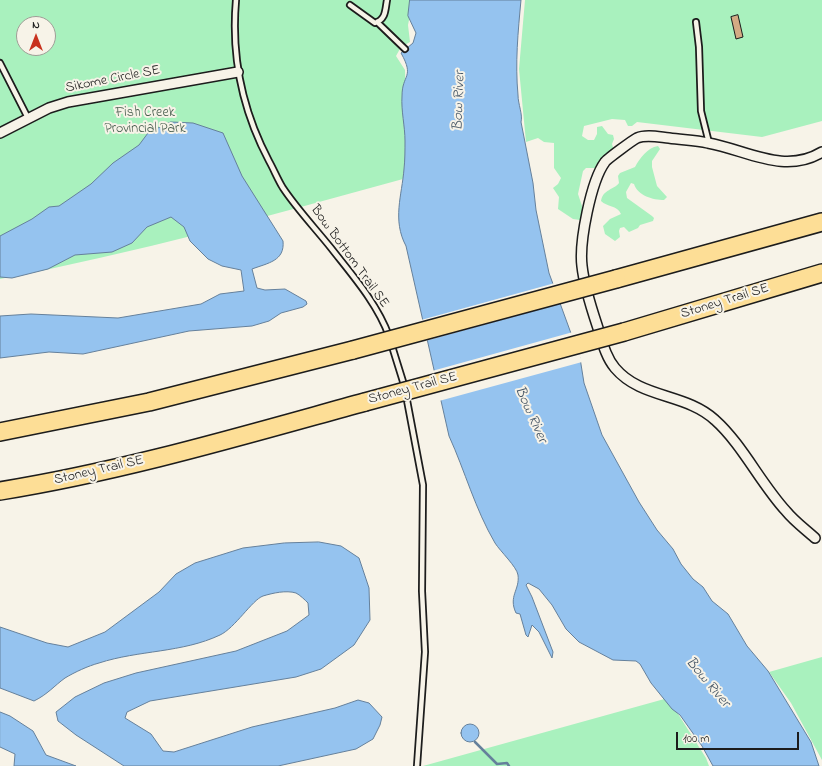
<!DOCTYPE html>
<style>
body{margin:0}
#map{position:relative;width:822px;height:766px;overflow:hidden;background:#f7f3e8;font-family:"Indie Flower",sans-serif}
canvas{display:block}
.north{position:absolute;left:16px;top:16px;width:40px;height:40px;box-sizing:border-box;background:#f7f3e8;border:1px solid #9f9d96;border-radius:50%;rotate:0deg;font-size:11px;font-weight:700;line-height:16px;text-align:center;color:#1c1c1c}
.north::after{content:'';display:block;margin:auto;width:14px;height:18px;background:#c8321e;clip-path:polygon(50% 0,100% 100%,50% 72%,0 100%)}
.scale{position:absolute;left:676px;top:732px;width:123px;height:18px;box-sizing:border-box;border:2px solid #1c1c1c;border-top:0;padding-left:5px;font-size:12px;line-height:14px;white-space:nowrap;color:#1c1c1c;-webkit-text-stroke:3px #f7f3e8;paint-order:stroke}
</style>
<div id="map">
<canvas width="822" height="766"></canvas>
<div class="north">N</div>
<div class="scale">100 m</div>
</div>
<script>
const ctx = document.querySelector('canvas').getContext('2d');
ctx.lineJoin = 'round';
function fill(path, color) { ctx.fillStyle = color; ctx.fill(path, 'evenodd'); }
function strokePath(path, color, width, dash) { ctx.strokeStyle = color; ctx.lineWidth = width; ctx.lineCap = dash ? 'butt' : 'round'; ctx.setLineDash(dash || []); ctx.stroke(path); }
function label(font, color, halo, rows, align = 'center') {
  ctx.font = font + ' "Indie Flower",sans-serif'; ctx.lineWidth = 4; ctx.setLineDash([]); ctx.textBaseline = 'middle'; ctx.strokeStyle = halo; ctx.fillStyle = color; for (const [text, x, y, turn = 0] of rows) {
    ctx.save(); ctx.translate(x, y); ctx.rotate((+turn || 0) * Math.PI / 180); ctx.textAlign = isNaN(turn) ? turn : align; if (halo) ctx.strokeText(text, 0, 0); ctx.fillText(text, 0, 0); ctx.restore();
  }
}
fill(new Path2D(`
 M0,0h413l-5,25 2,17 -9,5 -5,9 9,14 2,74 -4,35c-134,37 -267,74 -403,100zM24,24h24v24h-24z
 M525,0h297v121l-60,16 -125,-15 -5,4h-4l-3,-6 -13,-1 -28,7 -2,10 6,4h6l3,-6v-7l5,-1 6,8 5,1 1,4 -2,5 2,7 -17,17h-11l-3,3 -5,23 5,15 -3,11 -7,-1 -15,-10 1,-12 -6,-9 5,-4 3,-6 -7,-10v-25l-10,-1 -6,-4 -12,4 -7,-73z
 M658,146l2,3 -8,12v6l5,19 10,11 -3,3c-11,0 -26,-4 -30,-16l-3,-1 -5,9 1,6 25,18 2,2 -1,3 -13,4 -2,3 -9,4 -5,-5 -4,1 -1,3 1,6 -5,4 -10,-7 -2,-8 7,-7 11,-5c-4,-9 -14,-7 -20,-13 2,-12 13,-11 18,-18l-1,-7 2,-3 15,-6c5,-9 12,-19 23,-21z
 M822,657v103l-31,-57 -22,-31z
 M668,698l38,60 3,8h-286z`), '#a9f1be');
const water = new Path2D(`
 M410,0h111c-3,32 -6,63 -3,95 0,9 5,20 3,27l12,61 3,27 13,63 31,85 4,25 18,52 37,67 18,28 16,19 8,15 12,15 10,8 9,14 16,13 19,32 21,25 43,71 8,24h-106l-11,-20 -22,-31 -8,-6 -21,-26 -11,-19 -4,-3 -23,-1 -34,-18 -13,-13 -14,-24 -13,-16 -11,-6 -2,2 6,12 21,55 -1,6 -13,-26 -7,-7 -4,12 -2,-2 -6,-21 -4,-1c-8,-17 4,-23 2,-38 -1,-8 -18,-24 -23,-32 -20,-34 -30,-72 -46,-107l-43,-190c-14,-26 -4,-51 -2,-77 1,-9 1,-19 1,-28 0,-15 -4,-30 -3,-45 0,-22 13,-18 -1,-43l12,-10 3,-10 -8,-17z
 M171,122l22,1 30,10 19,43 41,65c2,20 -15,22 -31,28l5,19 8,2 20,-1 21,12 1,3 -4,3 -22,6 -12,8 -17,5 -63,5 -106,23 -34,-2 -49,6v-42l31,-2 87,4 83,-14 19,-10 24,-3 -3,-21 -19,-4 -14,-7 -18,-18 -6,-14 -13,-10 -24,10 -15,16 -20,9 -37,3 -27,14 -36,9 -12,-1v-41l32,-17 17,-12 10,-1 32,-22 22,-21 26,-18 9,-12z
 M319,542l22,4 18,12 10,30 1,32 -16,25 -33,24 -25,8 -146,24 -23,11 -2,6 26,16 12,17 11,1 78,-25 83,-19 23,-8 11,3 13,14 -2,8 -7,14 -17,10 -78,17h-154l-48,-31 -18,-14 -2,-9 19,-15 29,-14 32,-10 100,-22 51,-20 22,-16 -1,-12c-3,-3 -8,-8 -12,-10 -10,-3 -23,0 -33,3 -11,4 -28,32 -43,39 -38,18 -81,15 -121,28 -11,3 -24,9 -34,15 -11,8 -17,16 -31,23l-34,-13v-61l47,16 21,4 37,-15 54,-40 17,-18 19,-11 48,-15 41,-5z
 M0,712l10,4 23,15 13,24 30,11h-62l1,-12 -15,-7z
 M461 733a9 9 0 1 1 18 0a9 9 0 1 1-18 0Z`);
fill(water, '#95c3ef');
strokePath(water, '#65809b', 1);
fill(new Path2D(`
 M555,283l8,20 -138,38 -4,-21z
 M573,332l9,30 -143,39 -7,-30z`), '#f7f3e8');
strokePath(new Path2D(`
 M475,742l22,22 10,-1 2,3`), '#65809b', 2.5);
const building = new Path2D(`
 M738,15l5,22 -7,2 -5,-22z`);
fill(building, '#d3ab84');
strokePath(building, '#1c1c1c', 1);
const lane = new Path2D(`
 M236,0c-5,57 6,110 33,161 5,9 9,19 14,27 14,21 32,40 48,60 21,27 46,55 58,88
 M350,5l25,18c11,-4 10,-12 12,-23
 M377,22l28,27
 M696,22l3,25 2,64 8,32
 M0,63l28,55
 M391,343l14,45
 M406,395l17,90 -1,106 3,61 -8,114`);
const street = new Path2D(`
 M0,133l49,-25 19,-6 170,-30
 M815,538c-10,-9 -21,-17 -29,-27 -25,-27 -44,-67 -71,-91 -29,-27 -74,-21 -100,-52 -10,-12 -13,-28 -18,-43 -6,-18 -13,-40 -15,-59 -3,-24 9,-85 23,-104 2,-3 28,-22 32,-24 9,-4 22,-1 32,0 13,2 26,2 39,5 39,7 76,32 114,9`);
const highway = new Path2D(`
 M616,279l206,-57
 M624,332l198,-59
 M0,432l149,-30 204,-52
 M0,491c124,-20 245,-56 365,-89`);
strokePath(lane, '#1c1c1c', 8);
strokePath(street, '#1c1c1c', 12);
strokePath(highway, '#1c1c1c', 20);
strokePath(lane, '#f7f3e8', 4.5);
strokePath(street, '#f7f3e8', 9);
strokePath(highway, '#fdde96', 17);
const highwayBridge = new Path2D(`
 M353,350l263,-71
 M365,402l259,-70`);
strokePath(highwayBridge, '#1c1c1c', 20, []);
strokePath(highwayBridge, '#fdde96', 17);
label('14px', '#1c1c1c', '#f7f3e8', [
 ["Sikome Circle SE",113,80,-11],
 ["Bow Bottom Trail SE",349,257,54],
 ["Stoney Trail SE",725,302,-17],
 ["Stoney Trail SE",413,389,-15],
 ["Stoney Trail SE",99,471,-13]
]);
label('14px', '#465c4d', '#f7f3e8', [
 ["Fish Creek",145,114],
 ["Provincial Park",145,130]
]);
label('italic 15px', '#465666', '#f7f3e8', [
 ["Bow River",460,101,-88],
 ["Bow River",530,415,66],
 ["Bow River",707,683,50]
]);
</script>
